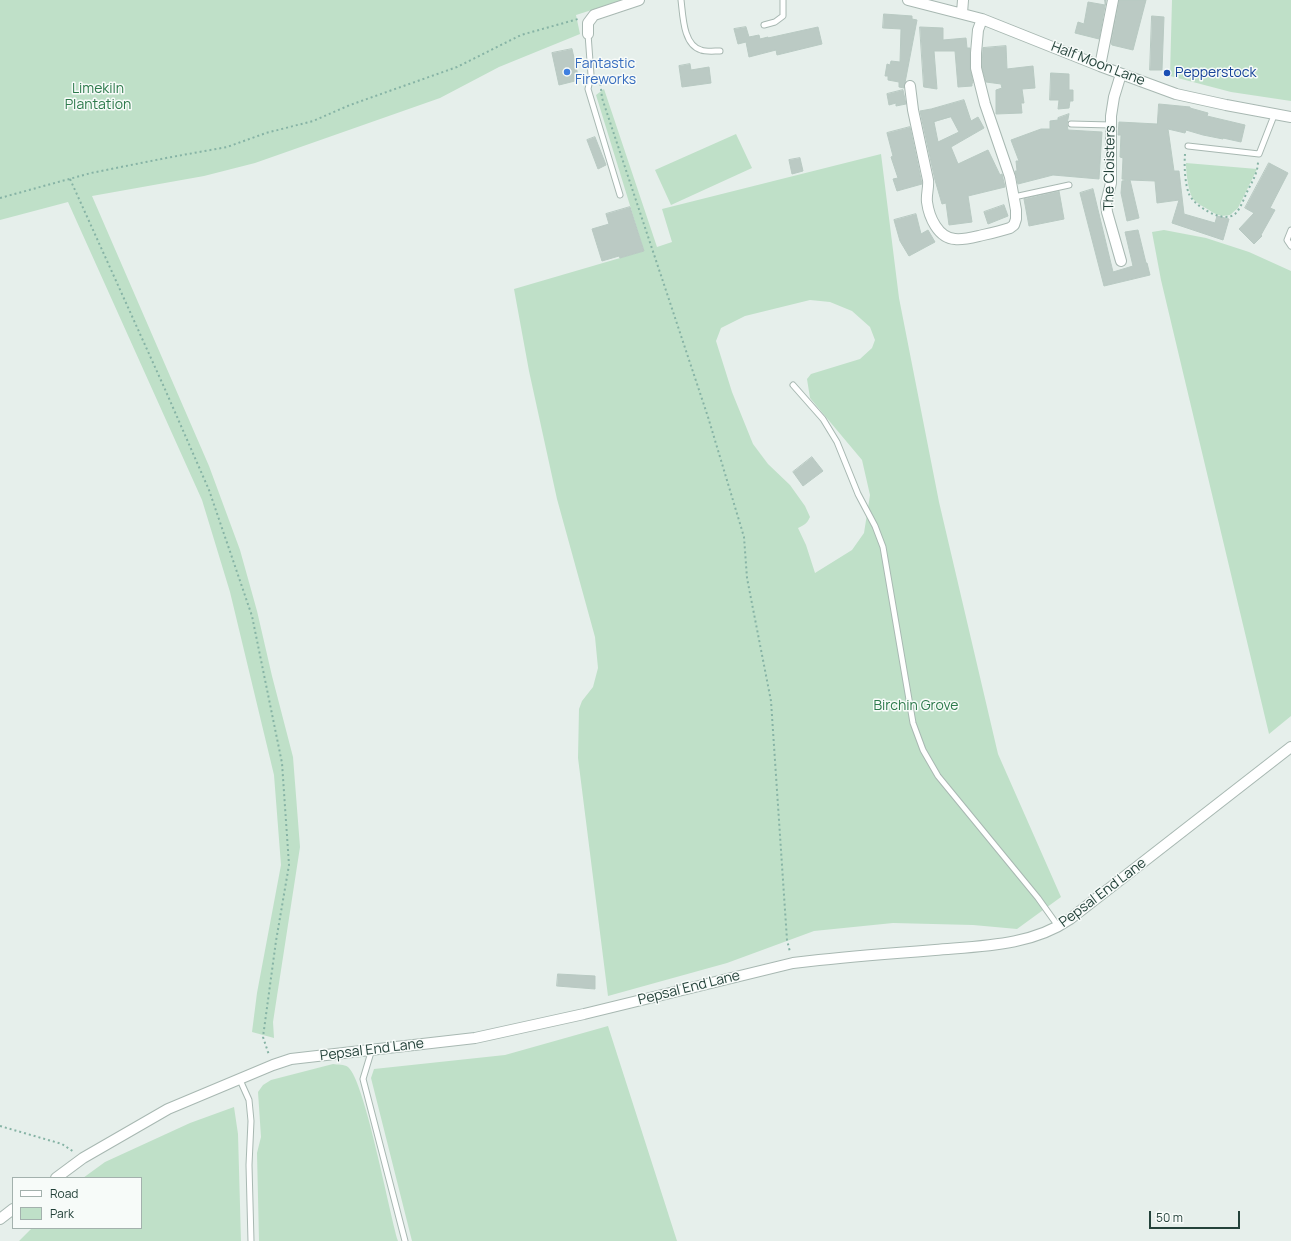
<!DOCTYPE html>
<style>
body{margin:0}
#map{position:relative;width:1291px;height:1241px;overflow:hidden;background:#e6efeb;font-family:Manrope,sans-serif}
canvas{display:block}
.legend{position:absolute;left:12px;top:1177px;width:130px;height:52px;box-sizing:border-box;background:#f7fbf9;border:1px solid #a3b1ad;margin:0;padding:5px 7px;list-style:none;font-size:12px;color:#24423a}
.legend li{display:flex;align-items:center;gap:8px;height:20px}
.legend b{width:20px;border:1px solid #a3b1ad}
.scale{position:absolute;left:1149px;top:1211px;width:91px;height:18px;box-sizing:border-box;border:2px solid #24423a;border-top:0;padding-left:5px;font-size:12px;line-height:14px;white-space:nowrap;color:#24423a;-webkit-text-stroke:3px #f7fbf9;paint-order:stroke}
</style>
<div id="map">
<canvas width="1291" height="1241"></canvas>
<ul class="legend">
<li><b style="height:5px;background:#fff"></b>Road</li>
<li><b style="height:11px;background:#bfe0c8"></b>Park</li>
</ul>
<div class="scale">50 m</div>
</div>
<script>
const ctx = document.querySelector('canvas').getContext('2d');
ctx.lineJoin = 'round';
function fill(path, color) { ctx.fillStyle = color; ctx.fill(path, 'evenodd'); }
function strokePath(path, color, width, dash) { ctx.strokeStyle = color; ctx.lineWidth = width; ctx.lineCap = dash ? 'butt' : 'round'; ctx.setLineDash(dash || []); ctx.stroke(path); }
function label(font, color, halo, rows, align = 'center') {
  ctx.font = font + ' Manrope,sans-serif'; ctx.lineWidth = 3; ctx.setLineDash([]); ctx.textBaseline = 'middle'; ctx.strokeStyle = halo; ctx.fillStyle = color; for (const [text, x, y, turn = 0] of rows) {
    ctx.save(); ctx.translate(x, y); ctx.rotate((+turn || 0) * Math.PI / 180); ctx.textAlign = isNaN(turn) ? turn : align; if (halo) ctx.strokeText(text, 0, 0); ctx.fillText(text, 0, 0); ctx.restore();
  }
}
fill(new Path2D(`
 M0,0h623l-47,15 4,19 -81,33 -59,31 -185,65 -51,13 -112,20 117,270 31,84 17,61 15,65 21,81 7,90 -27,175 1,16 -22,-6 5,-39 24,-128 -7,-90 -44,-183 -28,-92 -134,-298 -68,18z
 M1172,0h119v101l-60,-9 -61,-16z
 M604,89l53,158 15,-5 -10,-33 219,-55 18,144 40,204 59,252 63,143 -44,32 -44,-4 -80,-2 -79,8 -87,32 -119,33 -30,-238 1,-49 3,-8 11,-14 5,-19 -3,-31 -38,-138 -28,-128 -15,-82 130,-38 -48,-156zM810,300l20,2 22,9 18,16 5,13 -3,8 -12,11 -49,15 -4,5 3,19 52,62 8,35 -6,38 -12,17 -37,23 -9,-28 -8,-17c6,-3 9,-4 12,-11l-5,-11 -15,-21 -22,-21 -15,-20 -21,-52 -16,-51 5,-13 24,-12z
 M736,134l16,34 -81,37 -16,-35z
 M1186,163l71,6 -19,39 -8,7c-8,2 -14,0 -21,-5 -5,-3 -11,-6 -15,-10 -6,-7 -8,-29 -8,-37z
 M1164,230l42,8 43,14 42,19v445l-22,18 -108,-454 -9,-48z
 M608,1026l69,215h-265l-41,-163 3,-9 131,-14z
 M333,1064c5,1 11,0 15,3 17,14 41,145 50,174h-139l-2,-88 4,-16 -3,-45 5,-7 8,-5z
 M234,1107l4,27 3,107h-222l13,-13h109v-50h-58l22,-16 85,-39z`), '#bfe0c8');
const building = new Path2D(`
 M1105,0h1l-7,39 -24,-6 3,-11 6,2 4,-22 17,3z
 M1119,0h27l-13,50 -21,-5 -1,-2z
 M884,14l28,2v3l5,1 -13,68 -5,-1v-5l-11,-2v-4h-3l2,-12 3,1 1,-4 9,1 1,-33 -18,-1z
 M1152,16l12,1 -2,53h-12z
 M746,27l3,10 10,-2 1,4 8,-2v1l50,-11 4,17 -45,11 -1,-5 -27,7 -3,-15 -8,2 -4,-15z
 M920,27l23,1v12l23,-2 1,10h3v20l3,15h-1v3l-14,1 -3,-36h-21l3,38 -13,-2z
 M1006,46l1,23 26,-3 2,22 -13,1 2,14h-3l1,10 -26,1v-24l6,-2 -1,-4 -15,-2 -4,-15 1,-19z
 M572,49l7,31 -20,5 -7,-32z
 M690,64l1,6 18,-3 2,16 -29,4 -3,-21z
 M1051,73l18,1v16h4v11h-3l-1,7 -11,1 1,-9h-9z
 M903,90l3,14 -10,2v-3l-7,2 -2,-11z
 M964,100l7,21 7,-4 6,11 -33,19 7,17 30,-14 12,25 2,-1 3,13 -37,9 4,26 -23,3 -3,-22 -4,1 -7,-24 -15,-69 11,-2zM951,117l8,15 -21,10 -4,-20z
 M1159,104l31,3v1l18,5 -1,3 38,9 -4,17 -18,-4v1l-20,-4 -17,-5 -1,3 -17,-4 6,42h5l5,43 31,9 2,-7 12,3 -6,21 -51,-17 7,-23 -22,3 -2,-22 -25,-1 9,38 -12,3 -6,-28 1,-12 6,-1 -6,-1 1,-21 -3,-1 1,-22h-3l1,-13 38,2z
 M1069,114l-2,10 1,6 34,2 -3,47 -46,-4 -35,9 -3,-13h2l-1,-10h3l-8,-21 30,-11h9v-8l8,-1v-2z
 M910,127l12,57 -25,7 -4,-12 5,-1 -7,-21 2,-1 -6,-23z
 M595,137l11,28 -8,4 -11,-29z
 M800,158l3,13 -11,3 -3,-14z
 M1269,163l19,10 -18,35 5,2 -14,25 1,1 -8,8 -15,-15 15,-16 -9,-5z
 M1093,189l20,83 20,-6 -8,-34 13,-2 8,33h1l3,12 -46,11 -24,-93z
 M1059,191l5,28 -35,7 -5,-27z
 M1004,205l4,11 -20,8 -4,-12z
 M630,207l14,44 -24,7 -1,-2 -17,5 -10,-32 17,-5 -3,-10z
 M916,214l5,20 7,-4 7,12 -26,14 -9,-15 -6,-21z
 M812,457l11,14 -20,15 -10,-14z
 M558,974l37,2v13l-38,-3z`);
fill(building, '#bbcac4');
strokePath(building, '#b8c9c2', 1);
const lane = new Path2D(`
 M681,0c2,15 2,45 20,50 5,2 13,1 19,1
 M764,25l11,-3 8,-6v-16
 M588,34l3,41 -3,14 32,106
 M1071,124l40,1
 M1188,146l71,8 16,-41
 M1014,197l55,-12
 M1291,230l-4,10 4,6
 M793,385l30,34 14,23 21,52 17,32 8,21 30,176 10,27 15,26 100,122 20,28
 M372,1049l-9,30 42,162
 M240,1080l9,20 2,21 -2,44 2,76`);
const street = new Path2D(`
 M908,0l74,19 118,47 76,28 50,11 65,12
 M962,13l1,-13
 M588,34v-11l6,-8 45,-15
 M1100,66l13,-66
 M1121,74l-7,23 -3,19v67l-5,20 1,9 14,49
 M910,86l3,24 15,70c1,7 -2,15 -1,22 2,15 11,36 28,37 9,1 19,-2 28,-4 9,-2 18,-4 27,-7l4,-3 2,-6v-9l-6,-33 -25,-73 -9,-36v-15l2,-23 4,-11
 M56,1178l27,-20 85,-49 105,-44 18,-6 184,-21 109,-24 209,-51 26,-3c39,-4 77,-7 116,-10 46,-4 96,-4 135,-31l221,-172
 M0,1219l13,-10`);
strokePath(lane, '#a8b8b2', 7);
strokePath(street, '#a8b8b2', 12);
strokePath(new Path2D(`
 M600,79l2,19 106,319 36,120 3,41 24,123 16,239 3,12
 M1185,154c-1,12 0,30 4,40 5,12 34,30 46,20 6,-6 9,-16 13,-24 5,-10 10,-18 10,-29
 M70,179l94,208 45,103 43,126 30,147 7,102 -13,76 -13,96 6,18
 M0,198l91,-25 75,-15 61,-11 39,-14 47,-12 37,-16 107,-38 64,-32 57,-16
 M0,1126l62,18 12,8`), '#86b3a5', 2, [2, 3]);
strokePath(lane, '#fff', 5);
strokePath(street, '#fff', 10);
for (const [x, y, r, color] of [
 [567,72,4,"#3f7fe0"],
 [1167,73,4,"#1a4fb4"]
]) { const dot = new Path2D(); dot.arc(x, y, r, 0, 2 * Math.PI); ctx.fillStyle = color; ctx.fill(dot); strokePath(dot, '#f7fbf9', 1.5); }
label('14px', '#366cbe', '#f7fbf9', [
 ["Fantastic",575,64],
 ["Fireworks",575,80]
], 'left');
label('14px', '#24423a', '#f7fbf9', [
 ["Half Moon Lane",1098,64,21],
 ["The Cloisters",1110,168,-89],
 ["Pepsal End Lane",1103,893,-37],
 ["Pepsal End Lane",689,988,-14],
 ["Pepsal End Lane",372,1050,-7]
]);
label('14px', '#164399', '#f7fbf9', [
 ["Pepperstock",1175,73]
], 'left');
label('14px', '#2d7a4b', '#f7fbf9', [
 ["Limekiln",98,89],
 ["Plantation",98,105],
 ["Birchin Grove",916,706]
]);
</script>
